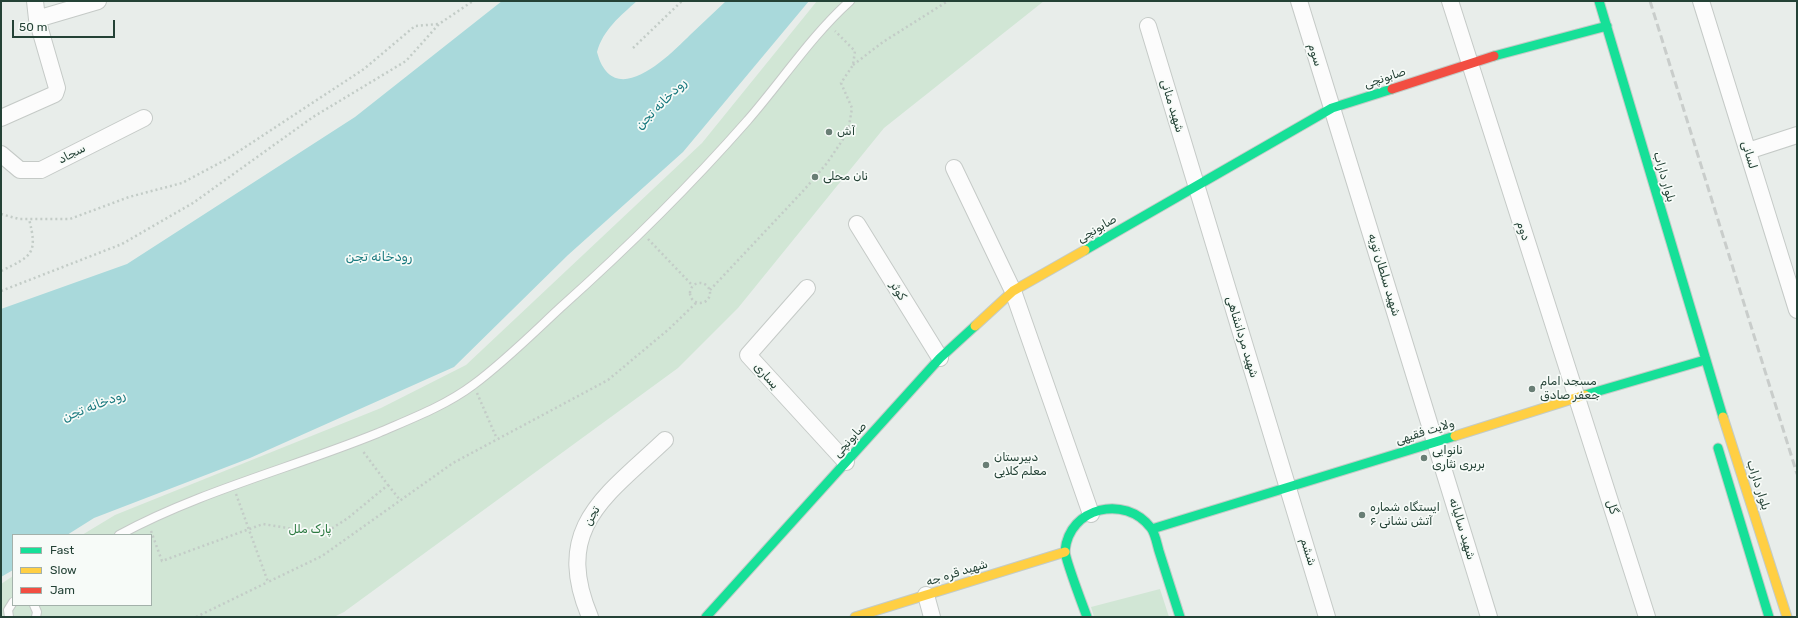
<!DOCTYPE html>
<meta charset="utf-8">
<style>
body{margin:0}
#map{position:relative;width:1798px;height:618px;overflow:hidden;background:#e8edea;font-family:Rubik,sans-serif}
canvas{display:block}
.frame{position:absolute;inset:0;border:2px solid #244236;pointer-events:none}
.legend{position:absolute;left:12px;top:534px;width:140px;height:72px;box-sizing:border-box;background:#f7fbf8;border:1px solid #a3b1aa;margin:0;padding:5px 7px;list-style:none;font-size:12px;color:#244236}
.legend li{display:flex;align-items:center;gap:8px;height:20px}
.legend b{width:20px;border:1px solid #a3b1aa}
.scale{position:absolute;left:12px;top:20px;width:103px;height:18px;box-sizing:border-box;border:2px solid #244236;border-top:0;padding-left:5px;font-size:12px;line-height:14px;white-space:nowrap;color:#244236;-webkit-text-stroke:3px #f7fbf8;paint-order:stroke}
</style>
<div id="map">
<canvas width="1798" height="618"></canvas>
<div class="frame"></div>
<ul class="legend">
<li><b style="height:5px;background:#16e098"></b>Fast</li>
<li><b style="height:5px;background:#ffcf43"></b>Slow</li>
<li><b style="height:5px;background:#f24e42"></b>Jam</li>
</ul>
<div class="scale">50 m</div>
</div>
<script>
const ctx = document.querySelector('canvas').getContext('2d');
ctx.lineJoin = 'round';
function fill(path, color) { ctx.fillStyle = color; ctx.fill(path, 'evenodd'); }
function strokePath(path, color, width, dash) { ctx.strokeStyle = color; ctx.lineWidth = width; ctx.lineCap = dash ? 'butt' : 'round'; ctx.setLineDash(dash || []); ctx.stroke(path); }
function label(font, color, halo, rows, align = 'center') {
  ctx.font = font + ' Rubik,Vazirmatn,sans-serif'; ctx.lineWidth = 3.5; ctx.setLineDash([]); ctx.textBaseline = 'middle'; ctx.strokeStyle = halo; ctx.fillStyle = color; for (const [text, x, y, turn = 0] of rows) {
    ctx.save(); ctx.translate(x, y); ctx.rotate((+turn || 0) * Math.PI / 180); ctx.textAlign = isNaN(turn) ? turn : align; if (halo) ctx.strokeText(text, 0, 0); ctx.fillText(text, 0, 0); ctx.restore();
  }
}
fill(new Path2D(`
 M817,1h227l-160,127 -146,180 -60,60 -334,244 -10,5h-333v-33l12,-8v29h138v-70h-69l33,-20 266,-107 85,-43 236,-222z
 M1160,589l9,28h-75l-3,-10z`), '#d1e6d5');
fill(new Path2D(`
 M502,1h135c-17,15 -34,29 -40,51 16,60 71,5 93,-17 12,-11 24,-23 36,-34h83l-126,151 -115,103 -114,112 -204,91 -156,60 -27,17h-54v35l-12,7v-268l126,-45 228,-147z`), '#a9d9db');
const lane = new Path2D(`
 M119,535c81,-44 173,-67 259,-102 32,-14 67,-27 95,-48 31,-23 59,-51 87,-77 66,-59 129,-121 187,-187 35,-40 64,-85 103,-120
 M34,605l3,7 -1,5
 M9,617l-1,-7 5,-8`);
const street = new Path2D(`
 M1299,1l190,616
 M1450,1l197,616
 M1701,1l96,309
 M37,19l61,-18
 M1148,26l179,591
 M1,118l54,-24 2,-6 -20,-69 -2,-18
 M1748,151l49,-16
 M1,154l19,16h21l103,-52
 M954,168l59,123 78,223
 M857,224l83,134
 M807,288l-59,67 98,107
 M926,595l6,22
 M590,617c-38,-90 16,-121 75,-177`);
const fast = new Path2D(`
 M1599,1l124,416
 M1494,56l113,-30
 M1085,250l247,-142 60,-19
 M1585,395l120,-35
 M1718,448l51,169
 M1152,529l303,-93
 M706,617l234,-259 35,-32
 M1087,617c-4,-11 -22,-58 -22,-66 4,-44 60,-57 86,-23 4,5 6,16 8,23 7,22 14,44 21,66`);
const slow = new Path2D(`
 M975,326l38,-35 72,-41
 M1723,417l64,200
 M1455,436l130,-41
 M855,617l210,-65`);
const jam = new Path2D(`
 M1392,89l102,-33`);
strokePath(lane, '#c5cac7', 10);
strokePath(street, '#c5cac7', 18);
strokePath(fast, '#c3cbc7', 11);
strokePath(slow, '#c3cbc7', 11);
strokePath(jam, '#c3cbc7', 11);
strokePath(new Path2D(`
 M633,48l49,-47
 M853,65l30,-23 65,-41
 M1,214l18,5h51l59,-22 53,-14 45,-24 137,-90 51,-43 23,-2
 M648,239l45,47
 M1,271c31,-15 37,-17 28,-52
 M690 293a10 10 0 1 1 20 0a10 10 0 1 1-20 0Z
 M710,290l94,-100 23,-27 21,-31 4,-24 -11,-25 12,-18 2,-14 -20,-20
 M1,291l121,-47 71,-41 120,-86 93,-56 33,-37 34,-23
 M477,393l20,46
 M388,485l12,15
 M236,494l32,88 54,-26 131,-93 155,-83 61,-51 28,-27
 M151,531l11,30 101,-37 55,9 13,-4 17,-11 40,-33 -26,-35
 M196,617l72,-35`), '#c3ccc7', 2.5, [2, 3]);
strokePath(lane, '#fcfcfc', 8);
strokePath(street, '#fcfcfc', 16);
strokePath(fast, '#16e098', 9);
strokePath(slow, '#ffcf43', 9);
strokePath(jam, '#f24e42', 9);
strokePath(new Path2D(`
 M1650,1l147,473`), '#c9cdcb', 3, [8, 4]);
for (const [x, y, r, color] of [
 [829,132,4,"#697e75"],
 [815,177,4,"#697e75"],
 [1532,389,4,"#697e75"],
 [1424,458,4,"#697e75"],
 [986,465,4,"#697e75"],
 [1362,515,4,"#697e75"]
]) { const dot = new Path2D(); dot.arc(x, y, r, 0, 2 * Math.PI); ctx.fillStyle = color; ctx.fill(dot); strokePath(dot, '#f7fbf8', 1.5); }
label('12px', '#244236', '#f7fbf8', [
 ["سوم",1315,55,73],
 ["صابونچی",1385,78,-18],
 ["شهید منانی",1172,106,73],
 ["سجاد",72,154,-27],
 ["لسانی",1749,155,73],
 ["بلوار داراب",1664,177,74],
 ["صابونچی",1097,229,-30],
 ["دوم",1523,231,72],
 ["شهید سلطان تویه",1384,275,73],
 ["کوثر",898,291,58],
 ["شهید مردانشاهی",1242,337,73],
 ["یساری",766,376,48],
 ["ولایت فقیهی",1425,432,-17],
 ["صابونچی",850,440,-48],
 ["بلوار داراب",1758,485,72],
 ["گل",1612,507,72],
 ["تجن",592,516,-60],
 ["شهید سالیانه",1462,529,73],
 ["ششم",1308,552,73],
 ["شهید قره جه",957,573,-17]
]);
label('12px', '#244236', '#f7fbf8', [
 ["آش",837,132],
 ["نان محلی",823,177],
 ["مسجد امام",1540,382],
 ["جعفر صادق",1540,396],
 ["نانوایی",1432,451],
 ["بربری نثاری",1432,465],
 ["دبیرستان",994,458],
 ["معلم کلایی",994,472],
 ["ایستگاه شماره",1370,508],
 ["۶ آتش نشانی",1370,522]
], 'left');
label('12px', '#2d7a42', '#f7fbf8', [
 ["پارک ملل",310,530]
]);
label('italic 13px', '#1c7b80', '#f7fbf8', [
 ["رودخانه تجن",661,104,-45],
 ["رودخانه تجن",379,257],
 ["رودخانه تجن",94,406,-21]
]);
</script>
